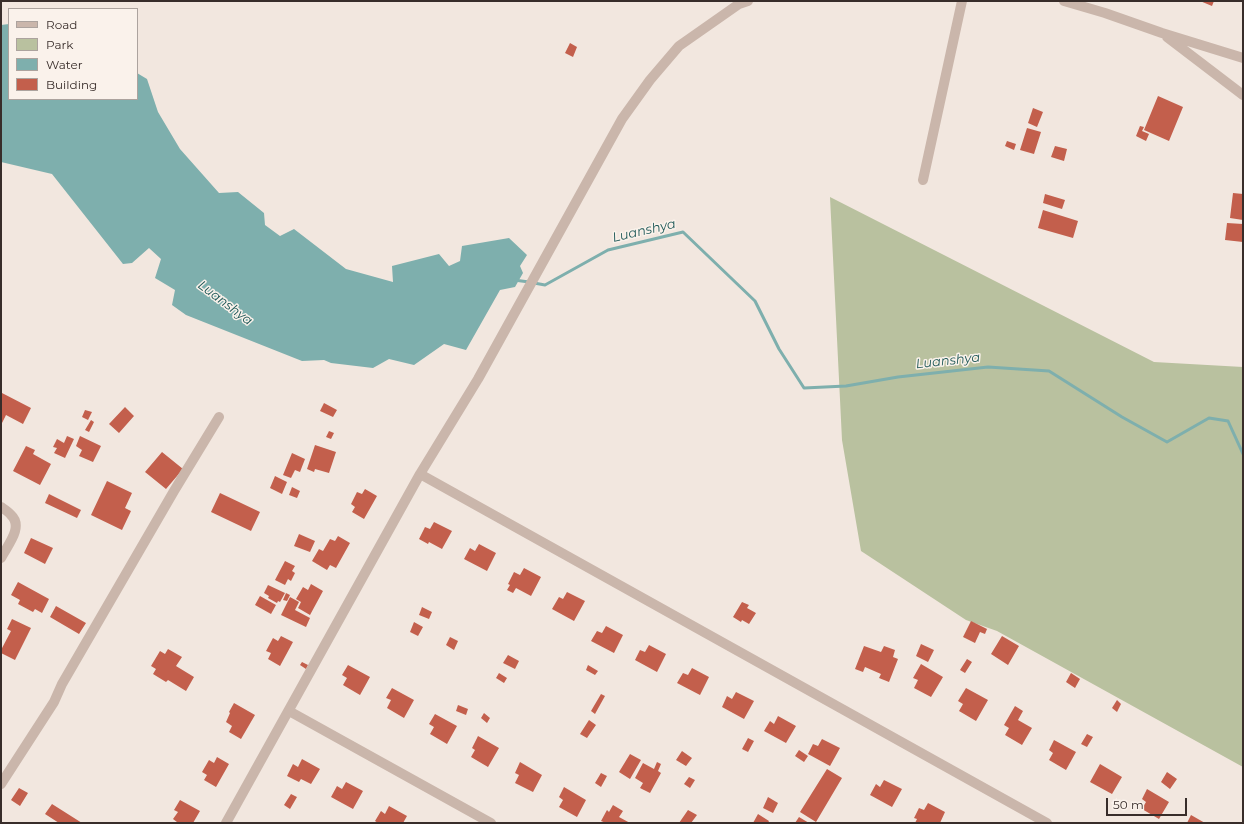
<!DOCTYPE html>
<style>
body{margin:0}
#map{position:relative;width:1244px;height:824px;overflow:hidden;background:#f2e7df;font-family:Montserrat,sans-serif}
canvas{display:block}
.frame{position:absolute;inset:0;border:2px solid #382d2a;pointer-events:none}
.legend{position:absolute;left:8px;top:8px;width:130px;height:92px;box-sizing:border-box;background:#faf2eb;border:1px solid #aca39e;margin:0;padding:5px 7px;list-style:none;font-size:12px;color:#382d2a}
.legend li{display:flex;align-items:center;gap:8px;height:20px}
.legend b{width:20px;border:1px solid #aca39e}
.scale{position:absolute;left:1106px;top:798px;width:81px;height:18px;box-sizing:border-box;border:2px solid #382d2a;border-top:0;padding-left:5px;font-size:12px;line-height:14px;white-space:nowrap;color:#382d2a;-webkit-text-stroke:3px #faf2eb;paint-order:stroke}
</style>
<div id="map">
<canvas width="1244" height="824"></canvas>
<div class="frame"></div>
<ul class="legend">
<li><b style="height:5px;background:#cab6ab"></b>Road</li>
<li><b style="height:11px;background:#b9c19f"></b>Park</li>
<li><b style="height:11px;background:#7eafad"></b>Water</li>
<li><b style="height:11px;background:#c35f4c"></b>Building</li>
</ul>
<div class="scale">50 m</div>
</div>
<script>
const ctx = document.querySelector('canvas').getContext('2d');
ctx.lineJoin = 'round';
function fill(path, color) { ctx.fillStyle = color; ctx.fill(path, 'evenodd'); }
function strokePath(path, color, width, dash) { ctx.strokeStyle = color; ctx.lineWidth = width; ctx.lineCap = dash ? 'butt' : 'round'; ctx.setLineDash(dash || []); ctx.stroke(path); }
function label(font, color, halo, rows, align = 'center') {
  ctx.font = font + ' Montserrat,sans-serif'; ctx.lineWidth = 3; ctx.setLineDash([]); ctx.textBaseline = 'middle'; ctx.strokeStyle = halo; ctx.fillStyle = color; for (const [text, x, y, turn = 0] of rows) {
    ctx.save(); ctx.translate(x, y); ctx.rotate((+turn || 0) * Math.PI / 180); ctx.textAlign = isNaN(turn) ? turn : align; if (halo) ctx.strokeText(text, 0, 0); ctx.fillText(text, 0, 0); ctx.restore();
  }
}
fill(new Path2D(`
 M830,197l324,165 89,5v400l-246,-136 -31,-11 -105,-69 -19,-111z`), '#b9c19f');
fill(new Path2D(`
 M9,24v75h128v-26l10,6 11,33 22,37 39,44 19,-1 26,21 1,12 15,11 14,-7 52,40 47,13 -1,-16 47,-12 10,12 11,-5 2,-15 47,-8 18,17 -7,11 3,7 -8,14 -15,3 -34,60 -22,-6 -30,21 -25,-6 -16,9 -42,-5 -7,-3 -22,1 -116,-46 -14,-10 3,-15 -20,-12 6,-19 -12,-11 -17,15 -9,1 -71,-90 -51,-12v-137z`), '#7eafad');
strokePath(new Path2D(`
 M514,280l15,2
 M534,283l11,2 63,-35 75,-18 72,69 24,48 25,39 42,-2 52,-9 90,-10 61,4 73,46 45,25 42,-24 19,3 15,33`), '#7eafad', 3);
fill(new Path2D(`
 M1200,1h14l-2,5z
 M570,43l7,4 -4,10 -8,-4z
 M1158,96l25,11 -14,34 -25,-11z
 M1033,108l10,4 -6,15 -9,-4z
 M1140,126l4,1 -2,4 7,3 -3,7 -10,-5z
 M1027,128l14,4 -7,22 -14,-4z
 M1007,141l9,3 -2,6 -9,-4z
 M1055,146l12,3 -3,12 -13,-4z
 M1233,193l10,1v26l-13,-2z
 M1045,194l20,6 -3,9 -19,-6z
 M1043,210l35,11 -5,17 -35,-10z
 M1227,223l16,1v18l-18,-2z
 M2,393l29,15 -8,16 -17,-9 -5,10z
 M324,403l13,7 -4,7 -13,-6z
 M125,407l9,9 -15,17 -10,-9z
 M85,410l7,2 -4,8 -6,-3z
 M91,420l3,2 -5,10 -4,-2z
 M329,431l5,2 -3,6 -5,-2z
 M67,436l7,3 -9,19 -11,-5 3,-5 -4,-1 4,-8 7,4z
 M80,436l21,10 -8,16 -14,-6 3,-6 -6,-4z
 M315,445l21,7 -7,21 -14,-4 -1,3 -7,-3z
 M26,446l9,4 -2,4 18,10 -11,21 -27,-14z
 M162,452l21,17 -17,20 -21,-17z
 M292,453l13,6 -5,13 -5,-2 -4,8 -8,-3z
 M275,476l12,6 -5,12 -12,-6z
 M107,481l25,12 -7,15 6,3 -9,19 -31,-15z
 M292,487l8,4 -3,7 -8,-3z
 M365,489l12,7 -13,23 -12,-7 3,-5 -4,-3 6,-12 5,2z
 M220,493l40,19 -9,19 -40,-19z
 M49,494l32,16 -4,8 -32,-15z
 M434,522l18,9 -10,18 -13,-7 -1,2 -9,-5 6,-12 5,2z
 M299,534l16,7 -5,11 -16,-6z
 M338,536l12,7 -14,25 -6,-3 -3,5 -15,-9 7,-12 4,2 7,-12 5,2z
 M31,538l22,10 -8,16 -21,-11z
 M479,544l17,9 -9,18 -23,-12 6,-11 5,3z
 M285,561l10,5 -3,5 3,2 -4,8 -3,-2 -3,6 -10,-5z
 M524,568l17,9 -10,19 -15,-8 -3,5 -6,-3 3,-5 -2,-1 6,-12 6,3z
 M18,582l31,17 -7,14 -7,-4 -2,3 -15,-8 2,-4 -9,-5z
 M311,584l12,7 -13,24 -12,-7 3,-6 -5,-3 7,-12 5,3z
 M268,585l17,8 -5,9 -2,-1 -1,2 -9,-5 1,-2 -5,-3z
 M567,592l18,9 -11,20 -22,-12 7,-12 4,2z
 M286,593l4,2 -3,6 -4,-1z
 M260,596l16,9 -5,9 -16,-9z
 M290,597l9,5 -4,8 15,8 -4,9 -25,-12z
 M742,602l7,3 -2,3 9,5 -7,11 -7,-4 -1,2 -8,-5z
 M56,606l30,17 -7,11 -29,-17z
 M422,607l10,5 -3,7 -10,-4z
 M12,619l19,9 -16,32 -14,-7v-3l10,-19 -4,-2z
 M971,621l16,8 -2,5 -5,-2 -5,11 -12,-6z
 M414,622l9,5 -5,9 -8,-4z
 M606,626l17,9 -9,18 -23,-12 6,-10 5,2z
 M281,636l12,6 -13,24 -12,-7 3,-6 -5,-2 7,-13 5,3z
 M1002,636l17,10 -11,19 -17,-11z
 M450,637l8,4 -4,9 -8,-5z
 M921,644l13,6 -6,12 -12,-6z
 M649,645l17,9 -9,18 -22,-12 5,-10 5,2z
 M864,646l17,6 3,-6 11,4 -2,7 5,2 -9,23 -10,-4 2,-4 -16,-7 -2,5 -8,-3z
 M168,649l14,8 -6,9 18,11 -8,14 -18,-11 -2,2 -13,-8 3,-5 -5,-3 9,-15 5,3z
 M508,655l11,6 -4,8 -12,-6z
 M967,659l5,3 -7,11 -5,-3z
 M302,662l6,3 -2,4 -6,-4z
 M921,664l22,13 -12,20 -17,-9 4,-8 -5,-2z
 M348,665l22,12 -10,18 -17,-10 4,-7 -5,-3z
 M588,665l10,6 -3,4 -9,-5z
 M692,668l17,9 -9,18 -23,-12 6,-10 5,2z
 M499,673l8,5 -3,5 -8,-5z
 M1071,673l9,6 -5,9 -9,-6z
 M392,688l22,12 -10,18 -17,-10 4,-8 -5,-2z
 M966,688l22,12 -12,21 -17,-10 4,-7 -5,-3z
 M736,692l18,9 -10,18 -22,-12 5,-11 5,3z
 M601,694l4,2 -10,18 -4,-3z
 M1117,700l4,4 -4,8 -5,-4z
 M234,703l21,12 -14,24 -12,-7 3,-6 -6,-4 4,-9 -1,-1z
 M458,705l10,4 -2,6 -10,-4z
 M1015,706l8,5 -5,9 14,8 -10,17 -17,-10 4,-7 -5,-3z
 M484,713l6,5 -3,5 -6,-5z
 M435,714l22,12 -10,18 -17,-10 4,-7 -5,-3z
 M778,716l18,10 -10,17 -22,-12 6,-10 4,3z
 M589,720l7,5 -9,13 -7,-4z
 M1087,734l6,3 -6,10 -6,-3z
 M478,736l21,12 -11,19 -17,-10 4,-7 -3,-2z
 M748,738l6,3 -6,11 -6,-3z
 M822,739l18,9 -10,18 -22,-12 5,-10 5,2z
 M1054,740l22,12 -10,18 -17,-10 4,-7 -4,-3z
 M799,750l9,6 -4,6 -9,-6z
 M682,751l10,7 -6,8 -10,-6z
 M630,754l11,6 -11,19 -11,-7z
 M217,757l12,7 -13,23 -12,-7 3,-5 -5,-3 7,-12 5,3z
 M302,759l18,10 -9,15 -10,-5 -2,3 -12,-6 6,-12 5,3z
 M520,762l22,13 -9,17 -18,-9 4,-8 -4,-2z
 M657,762l4,2 -3,7 3,2 -11,20 -10,-5 3,-5 -8,-5 8,-15 11,6z
 M1100,764l22,13 -10,17 -22,-12z
 M827,769l15,9 -26,44 -16,-10z
 M1167,772l10,7 -7,10 -9,-7z
 M601,773l6,3 -6,11 -6,-4z
 M689,777l6,3 -5,8 -6,-4z
 M884,780l18,9 -10,18 -22,-12 6,-11 4,3z
 M346,782l17,9 -10,18 -22,-12 6,-11 5,3z
 M564,787l22,13 -9,17 -18,-10 4,-7 -4,-3z
 M19,788l9,5 -8,13 -9,-6z
 M1147,789l22,13 -10,17 -17,-10 4,-7 -4,-3z
 M291,794l6,3 -7,12 -6,-4z
 M768,797l10,6 -5,10 -10,-5z
 M180,800l20,11 -7,12h-16v-1l-4,-3 5,-7 -4,-2z
 M928,803l17,9 -5,11h-25l2,-4 -3,-1 5,-10 5,2z
 M52,804l30,19h-23l-14,-9z
 M613,805l10,6 -4,6 11,6h-24l-5,-2 6,-11 2,2z
 M389,806l18,10 -4,7h-25l-3,-2 6,-10 4,3z
 M688,810l9,5 -6,8h-12z
 M758,814l11,7 -1,2h-15z
 M1191,815l14,8h-18z
 M799,817l10,6h-14z`), '#c35f4c');
strokePath(new Path2D(`
 M1064,1l41,12 57,20 81,25
 M1167,37l76,58
 M923,180l39,-179
 M420,474l627,349
 M1,507c3,2 8,5 10,8 13,12 -4,31 -10,43
 M289,711l202,112
 M1,784l53,-82 8,-18 112,-193 45,-74
 M226,823l194,-349 58,-95 144,-260 28,-39 29,-34 60,-42 9,-3`), '#cab6ab', 10);
label('italic 13px', '#205958', '#faf2eb', [
 ["Luanshya",644,231,-13],
 ["Luanshya",225,303,37],
 ["Luanshya",948,361,-6]
]);
</script>
